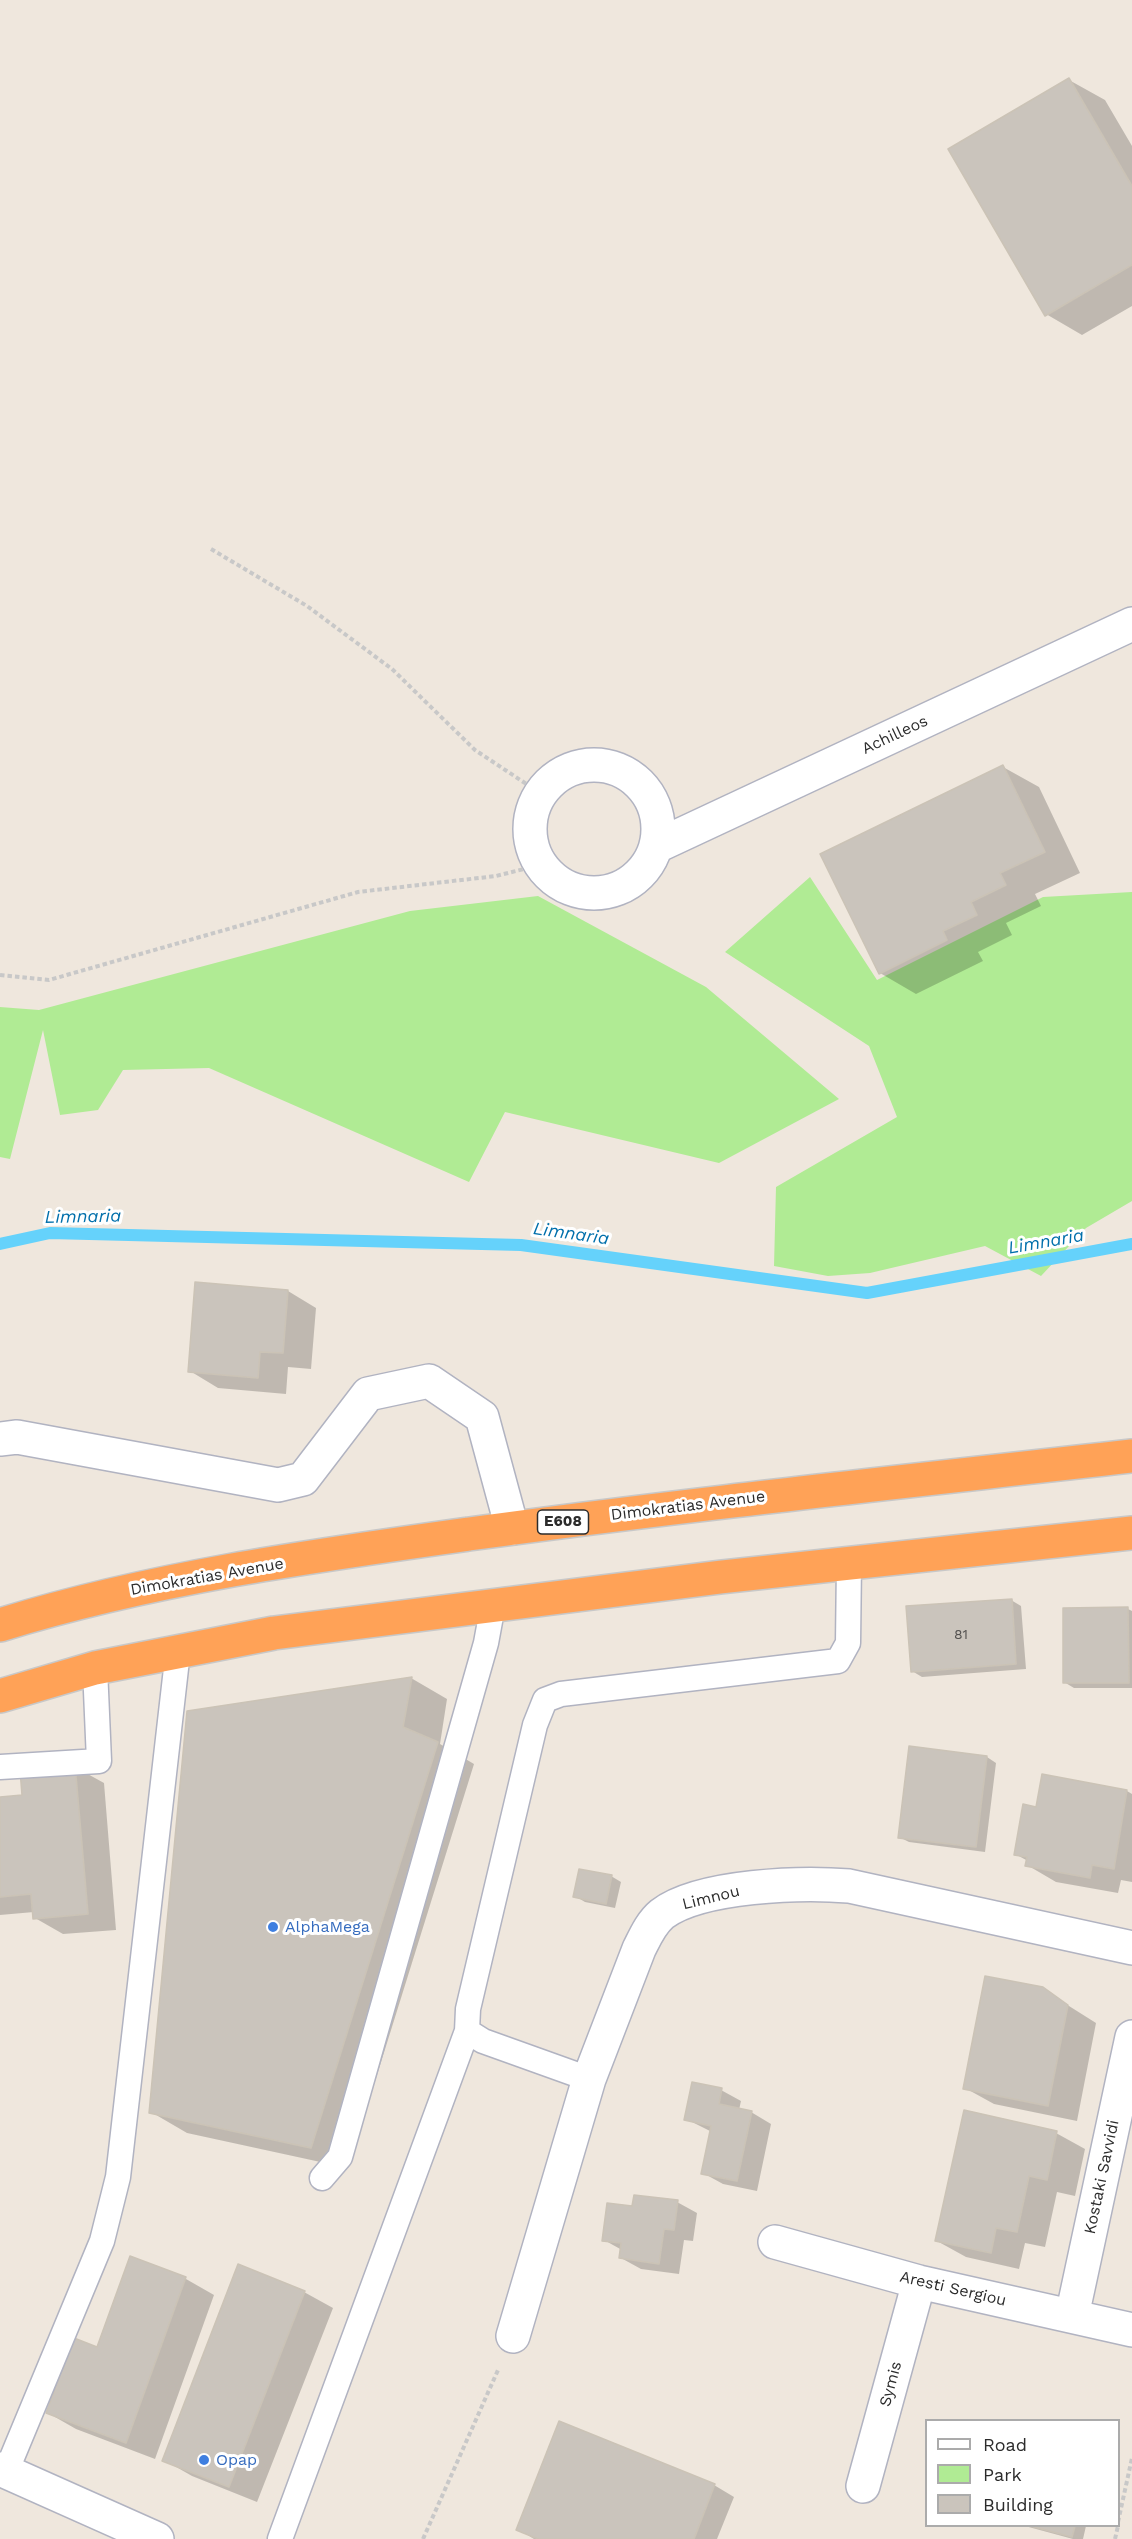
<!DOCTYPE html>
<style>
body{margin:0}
#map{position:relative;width:1132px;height:2539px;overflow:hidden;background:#efe7dd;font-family:"Work Sans",sans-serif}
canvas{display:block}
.legend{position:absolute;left:925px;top:2419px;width:195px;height:108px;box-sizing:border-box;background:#fff;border:2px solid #ababab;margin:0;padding:8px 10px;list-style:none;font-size:18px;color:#2c2c2c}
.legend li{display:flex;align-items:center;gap:12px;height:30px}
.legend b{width:30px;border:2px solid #ababab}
</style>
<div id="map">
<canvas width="1132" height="2539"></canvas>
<ul class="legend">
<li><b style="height:8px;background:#fff"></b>Road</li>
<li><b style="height:16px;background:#b0eb94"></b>Park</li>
<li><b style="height:16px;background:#cac4bc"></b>Building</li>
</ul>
</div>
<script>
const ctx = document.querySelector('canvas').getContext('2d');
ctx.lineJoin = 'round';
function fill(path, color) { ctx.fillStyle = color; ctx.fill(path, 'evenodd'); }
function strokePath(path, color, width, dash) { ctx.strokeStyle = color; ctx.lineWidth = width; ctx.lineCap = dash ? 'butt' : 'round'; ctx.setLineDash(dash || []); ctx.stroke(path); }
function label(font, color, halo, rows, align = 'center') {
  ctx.font = font + ' "Work Sans",sans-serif'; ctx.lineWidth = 6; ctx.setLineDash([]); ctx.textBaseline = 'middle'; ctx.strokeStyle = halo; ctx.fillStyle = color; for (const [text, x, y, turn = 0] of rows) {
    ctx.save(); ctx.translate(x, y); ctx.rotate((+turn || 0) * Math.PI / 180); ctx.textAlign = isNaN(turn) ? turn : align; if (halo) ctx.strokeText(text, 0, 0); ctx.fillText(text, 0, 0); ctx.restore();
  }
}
fill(new Path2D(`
 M810,877l67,103 166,-83 89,-5v309l-46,27 -45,48 -56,-30 -115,27 -42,3 -54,-10 2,-79 121,-70 -28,-71 -144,-94z
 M538,896l168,91 133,112 -120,64 -214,-51 -36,70 -260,-114 -86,2 -25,40 -38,5 -17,-85 -33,129 -10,-2v-150l39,3 371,-99z`), '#b0eb94');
fill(new Path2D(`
 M1069,80l36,20 27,46v160l-50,29 -36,-21z
 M1003,767l36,20 41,86 -45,21 6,12 -35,17 6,12 -34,17 5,9 -67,33 -36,-21z
 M288,1291l28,17 -5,61 -23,-2 -2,27 -68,-6 -28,-17z
 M1011,1600l10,6 5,63 -104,8 -10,-6z
 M1128,1609l4,2v77h-58l-10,-6z
 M411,1678l36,21 -7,45 34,20 -126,404 -161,-35 -36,-21z
 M987,1757l9,6 -11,89 -76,-10 -10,-5z
 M75,1767l29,16 12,147 -53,4 -28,-16 -1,-6 -34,3v-116l24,-2z
 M1127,1791l5,3v88l-11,-2 -3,13 -62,-11 -29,-17 1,-4 -13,-7 22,-46z
 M611,1876l10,6 -6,26 -30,-6 -10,-6z
 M1042,1989l54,34 -19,98 -83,-17 -29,-16z
 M721,2090l20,11 -2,9 12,2 20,12 -14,67 -34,-7 -20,-11 9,-41 -26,-13z
 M1056,2133l29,16 -10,47 -18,-4 -12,55 -20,-4 -6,26 -53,-12 -29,-16z
 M677,2202l20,11 -4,28 -9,-1 -5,34 -38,-5 -20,-11 1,-8 -18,-10 30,-32z
 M131,2258l55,21 28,16 -59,164 -79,-30 -28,-16 50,-64z
 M304,2292l29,16 -76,194 -65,-26 -28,-16z
 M560,2423l154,62 20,12 -17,42h-183l-16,-10z
 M1025,2526h61l-3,13h-10z`), '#0003');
strokePath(new Path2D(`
 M0,1244l50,-11 471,12 346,48 265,-49`), '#65d2fb', 12);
const building = new Path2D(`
 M1069,78l63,108v79l-87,51 -97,-167z
 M1003,765l42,87 -45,21 6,12 -35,17 6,13 -34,16 4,9 -68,34 -59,-120z
 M195,1282l93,8 -5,63 -23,-1 -2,26 -70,-6z
 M1012,1599l4,65 -105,8 -5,-66z
 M1128,1607l1,76h-66v-75z
 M412,1677l-9,50 35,15 -127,406 -162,-35 38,-402z
 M909,1746l78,10 -11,91 -78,-9z
 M75,1765l13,149 -55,5 -2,-25 -31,3v-100l22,-2 -2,-25z
 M1042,1774l85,16 -13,79 -22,-4 -2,13 -65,-12 2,-9 -13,-2 9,-51 13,3z
 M579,1869l33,6 -6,29 -33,-7z
 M985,1976l58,11 25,18 -20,101 -85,-17z
 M692,2082l30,6 -3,16 33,7 -15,70 -36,-7 10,-48 -27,-6z
 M964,2110l93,21 -10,49 -18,-4 -12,56 -21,-4 -5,25 -56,-12z
 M634,2195l44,5 -4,30 -10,-1 -5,35 -40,-6 2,-15 -19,-2 5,-38 25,3z
 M130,2256l56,21 -60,166 -80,-30 28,-75 23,9z
 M238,2264l67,27 -76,196 -67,-26z
 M559,2421l156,63 -21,55h-156l-22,-9z
 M1030,2526h45l-3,11z`);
fill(building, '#cac4bc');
strokePath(building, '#cbc3b6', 1.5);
const lane = new Path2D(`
 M0,1767l99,-6 -4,-93
 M467,2031l16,10 106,38
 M322,2178l18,-21 146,-514 7,-38
 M6,2472l96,-231 16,-64 60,-526
 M280,2539l187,-508 1,-22 67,-284 10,-25 16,-6 277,-33 10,-18 1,-80`);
const street = new Path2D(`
 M530 829a64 64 0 1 1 128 0a64 64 0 1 1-128 0Z
 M657,846l475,-222
 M0,1439l17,-2 261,48 25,-6 65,-85 61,-13 53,36 30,111
 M775,2242l144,40 213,48
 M1072,2316l60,-279
 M513,2336l76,-257 50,-130c6,-12 12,-26 23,-35 38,-29 141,-32 187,-28l283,62
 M863,2486l56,-204`);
const secondary = new Path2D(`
 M0,2469l157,70`);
const highway = new Path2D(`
 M0,1625c152,-47 311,-69 469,-91 220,-30 442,-53 663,-78
 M0,1696l95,-28 179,-35 447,-56 411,-44`);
strokePath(lane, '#b1b3c1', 27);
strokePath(street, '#b1b3c1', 36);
strokePath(secondary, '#b1b3c1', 36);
strokePath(highway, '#c8c8c8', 36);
strokePath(new Path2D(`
 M211,549l96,57 85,63 83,81 65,43
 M0,975l49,5 309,-88 138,-16 44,-11
 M1118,2522l14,-64
 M423,2539l75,-169
 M1115,2539l3,-13`), '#c8c8c8', 4, [4.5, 3]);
strokePath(lane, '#fff', 24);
strokePath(street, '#fff', 33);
strokePath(secondary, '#fff', 33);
strokePath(highway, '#ffa257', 33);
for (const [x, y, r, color] of [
 [273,1927,6,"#3f7fe0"],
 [204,2460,6,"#3f7fe0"]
]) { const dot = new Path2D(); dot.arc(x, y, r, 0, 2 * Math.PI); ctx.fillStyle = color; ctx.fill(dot); strokePath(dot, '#fff', 2); }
label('14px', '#545250', null, [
 ["81",961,1635]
]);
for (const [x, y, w] of [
 [563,1522,51]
]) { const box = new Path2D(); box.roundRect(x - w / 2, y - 12, w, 24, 4.5); ctx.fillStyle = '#fff'; ctx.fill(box); strokePath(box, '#2c2c2c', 1.5); }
label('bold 15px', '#2c2c2c', null, [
 ["E608",563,1522]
]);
label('16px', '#2c2c2c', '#fff', [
 ["Achilleos",895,735,-25],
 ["Dimokratias Avenue",688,1506,-7],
 ["Dimokratias Avenue",207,1577,-10],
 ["Limnou",711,1898,-14],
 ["Kostaki Savvidi",1102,2177,-78],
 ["Aresti Sergiou",953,2289,13],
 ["Symis",891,2384,-75]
]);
label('16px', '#366cbe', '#fff', [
 ["AlphaMega",285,1927],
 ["Opap",216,2460]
], 'left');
label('italic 18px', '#006fab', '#fff', [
 ["Limnaria",83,1217,-1],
 ["Limnaria",571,1234,8],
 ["Limnaria",1046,1242,-10]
]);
</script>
